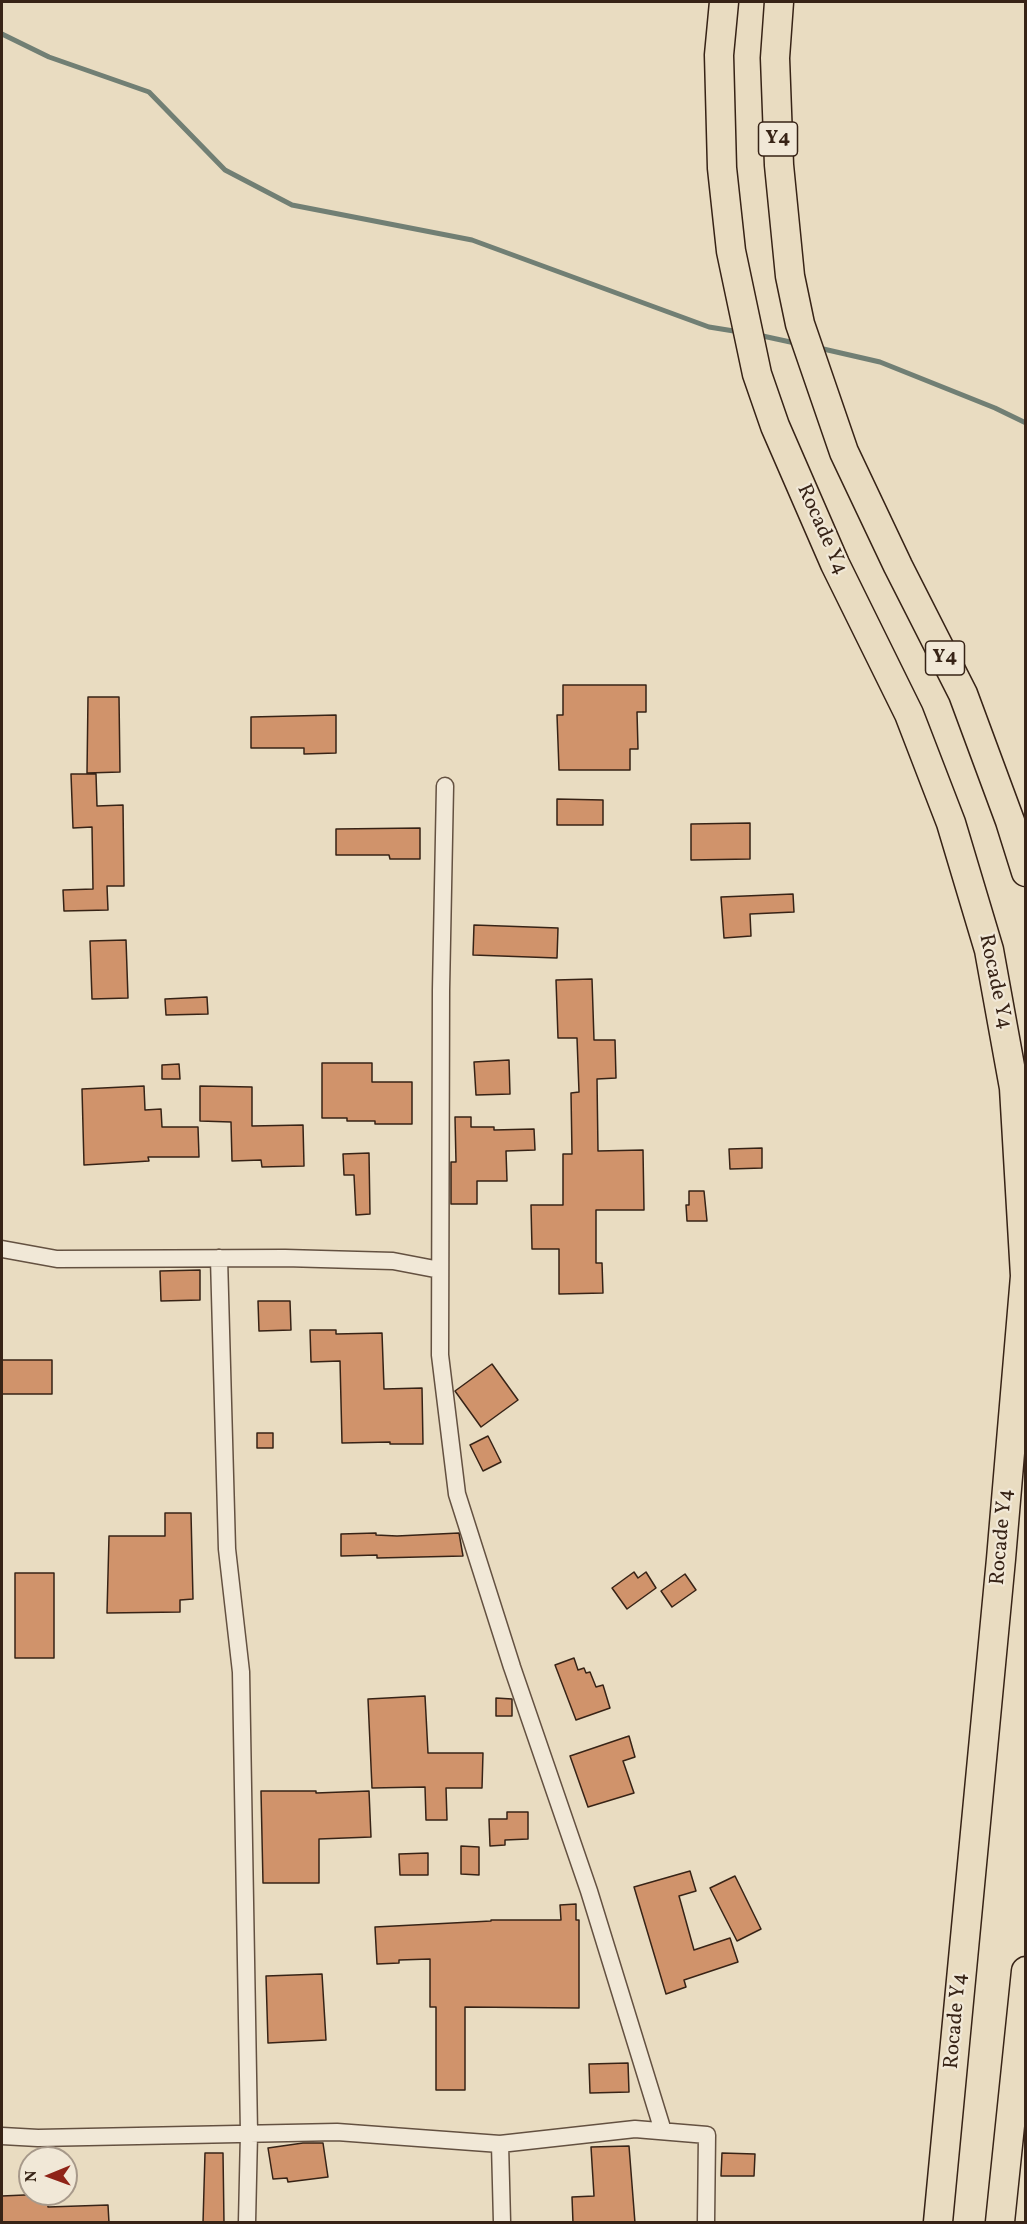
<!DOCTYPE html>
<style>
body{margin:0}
#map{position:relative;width:1027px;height:2224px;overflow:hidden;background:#e9dcc1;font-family:Vollkorn,serif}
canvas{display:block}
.frame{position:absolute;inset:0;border:3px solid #372316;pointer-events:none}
.north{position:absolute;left:18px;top:2146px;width:60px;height:60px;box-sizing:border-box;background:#f1e8d7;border:2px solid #a7998a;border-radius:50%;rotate:269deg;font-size:16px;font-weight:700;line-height:24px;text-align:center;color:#372316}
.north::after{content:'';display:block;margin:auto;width:21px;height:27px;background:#8f2418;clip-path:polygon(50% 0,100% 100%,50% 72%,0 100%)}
</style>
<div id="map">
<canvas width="1027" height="2224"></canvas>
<div class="frame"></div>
<div class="north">N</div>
</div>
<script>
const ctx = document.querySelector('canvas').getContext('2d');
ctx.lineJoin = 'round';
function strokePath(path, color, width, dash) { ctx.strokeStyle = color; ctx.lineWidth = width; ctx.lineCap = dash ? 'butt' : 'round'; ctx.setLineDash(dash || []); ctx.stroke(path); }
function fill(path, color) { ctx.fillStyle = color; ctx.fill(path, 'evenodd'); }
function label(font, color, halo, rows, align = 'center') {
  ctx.font = font + ' Vollkorn,serif'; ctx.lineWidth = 4.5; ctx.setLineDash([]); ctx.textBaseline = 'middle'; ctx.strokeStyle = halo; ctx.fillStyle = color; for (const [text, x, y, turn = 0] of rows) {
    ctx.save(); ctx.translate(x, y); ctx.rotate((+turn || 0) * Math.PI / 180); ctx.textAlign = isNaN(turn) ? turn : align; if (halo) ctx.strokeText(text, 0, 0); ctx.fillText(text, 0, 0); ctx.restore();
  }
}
strokePath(new Path2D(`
 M2,34l47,23 100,35 76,78 67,35 180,35 237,87 31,5
 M758,335l37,8
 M819,348l61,14 115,46 31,15`), '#717f74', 5);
const building = new Path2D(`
 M563,685h83v27h-9l1,37h-8v21h-71l-2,-55h6z
 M88,697h31l1,75 -33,1z
 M336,715v38l-32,1v-6h-53v-31z
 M71,774h25l1,32 26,-1 1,81h-17l1,24 -44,1 -1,-21 30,-1 -1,-62 -19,1z
 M557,799l46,1v25h-46z
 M750,823v36l-59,1v-36z
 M420,828v31h-30l-1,-4h-53v-26z
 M793,894l1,18 -44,2 1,22 -27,2 -3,-41z
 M474,925l84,3 -1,30 -84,-3z
 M126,940l2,58 -36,1 -2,-58z
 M592,979l2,61h21l1,38 -19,1 1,72 45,-1 1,60h-48v53h6l1,30 -44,1v-45h-27l-1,-44h32v-51h9l-1,-61 8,-1 -2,-54h-19l-2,-58z
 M207,997l1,17 -42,1 -1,-16z
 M509,1060l1,34 -34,1 -2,-33z
 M322,1063h50v19h40v42h-37v-3h-28v-3h-25z
 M179,1064l1,15h-18v-14z
 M144,1086l1,24 16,-1 1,18h36l1,30h-51l1,4 -65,4 -2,-76z
 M200,1086l52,1v39l51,-1 1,41 -42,1 -1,-7 -29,1 -1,-39 -31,-1z
 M455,1117h16v10h23v3l40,-1 1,21 -29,1 1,30h-30v23h-26v-42h5z
 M762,1148v20l-32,1 -1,-20z
 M369,1153l1,61 -14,1 -2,-40h-10l-1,-21z
 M689,1191h15l3,30h-20l-1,-16h3z
 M200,1270v30l-39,1 -1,-30z
 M258,1301h32l1,29 -32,1z
 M310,1330h26v4l46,-1 2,56 38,-1 1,56h-33v-2l-48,1 -2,-82 -29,1z
 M2,1360h50v34h-50z
 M492,1364l26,36 -37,27 -26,-36z
 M257,1433h16v15h-16z
 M488,1436l13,26 -18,9 -13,-26z
 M165,1513h26l2,86 -13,1v12l-73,1 2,-77h56z
 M376,1533v2l21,1 62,-3 4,23 -86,2v-3l-36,1v-22z
 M634,1572l4,6 8,-6 10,16 -29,21 -15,-21z
 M15,1573h39v85h-39z
 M685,1574l11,16 -24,17 -11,-16z
 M574,1658l4,12 6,-2 2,5 4,-1 6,15 7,-2 7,23 -34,12 -21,-55z
 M425,1696l3,57h55l-1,35h-36l1,32h-21l-1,-33 -53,1 -4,-89z
 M496,1698l16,1v17h-16z
 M629,1736l6,21 -12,4 11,32 -46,14 -18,-51z
 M261,1791h55v2l53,-2 2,46 -52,2v44h-56z
 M507,1812h21v27l-23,1v5l-15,1 -1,-27h18z
 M461,1846l18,1v28l-18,-1z
 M428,1853v22h-28l-1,-21z
 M690,1871l6,20 -17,5 15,54 36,-12 8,24 -54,18 2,7 -20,7 -32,-107z
 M735,1876l26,53 -24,12 -27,-53z
 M576,1904v16h3v88l-114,-1v83h-29v-83h-6v-48l-31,1v3l-22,1 -2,-37 116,-6v-1h70l-1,-15z
 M322,1974l4,66 -58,3 -2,-67z
 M628,2063l1,29 -39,1 -1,-29z
 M303,2143h20l5,34 -40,5 -1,-4 -14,1 -5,-31z
 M629,2146l6,77h-62l-1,-26 22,-1 -3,-49z
 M205,2153h18l1,70h-21z
 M722,2153l33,1 -1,22h-33z
 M47,2194l1,13 60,-2 1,18h-107v-27z`);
fill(building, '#d0936b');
strokePath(building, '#372316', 1.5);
const minor = new Path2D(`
 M445,786l-4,204 -1,365 17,139 55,173 77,224 74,240
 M2,1249l55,10 228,-1 108,3 47,9
 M219,1258l8,291 14,123 8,461 -2,89
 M2,2136l36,2 299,-6 163,12 135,-15 72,6 -1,87
 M500,2144l2,78`);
const trunk = new Path2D(`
 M724,2l-5,53 3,113 9,83 26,123 18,52 60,138 74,150 42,109 38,127 25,138 11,188 -24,283 -63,663
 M779,2l-4,56 4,107 11,111 10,48 44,128 54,114 65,128 47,127 16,51
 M1000,2222l26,-251`);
strokePath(minor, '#645141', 19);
strokePath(trunk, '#372316', 31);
strokePath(minor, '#f1e8d7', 16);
strokePath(trunk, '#e9dcc1', 28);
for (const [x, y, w] of [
 [778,139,39],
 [945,658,39]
]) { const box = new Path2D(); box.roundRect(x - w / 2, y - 17, w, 34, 4.5); ctx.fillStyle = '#f1e8d7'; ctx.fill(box); strokePath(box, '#372316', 1.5); }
label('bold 20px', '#372316', null, [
 ["Y4",778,139],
 ["Y4",945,658]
]);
label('21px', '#372316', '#f1e8d7', [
 ["Rocade Y4",821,530,66],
 ["Rocade Y4",994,982,78],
 ["Rocade Y4",1003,1537,-85],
 ["Rocade Y4",957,2021,-85]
]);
</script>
